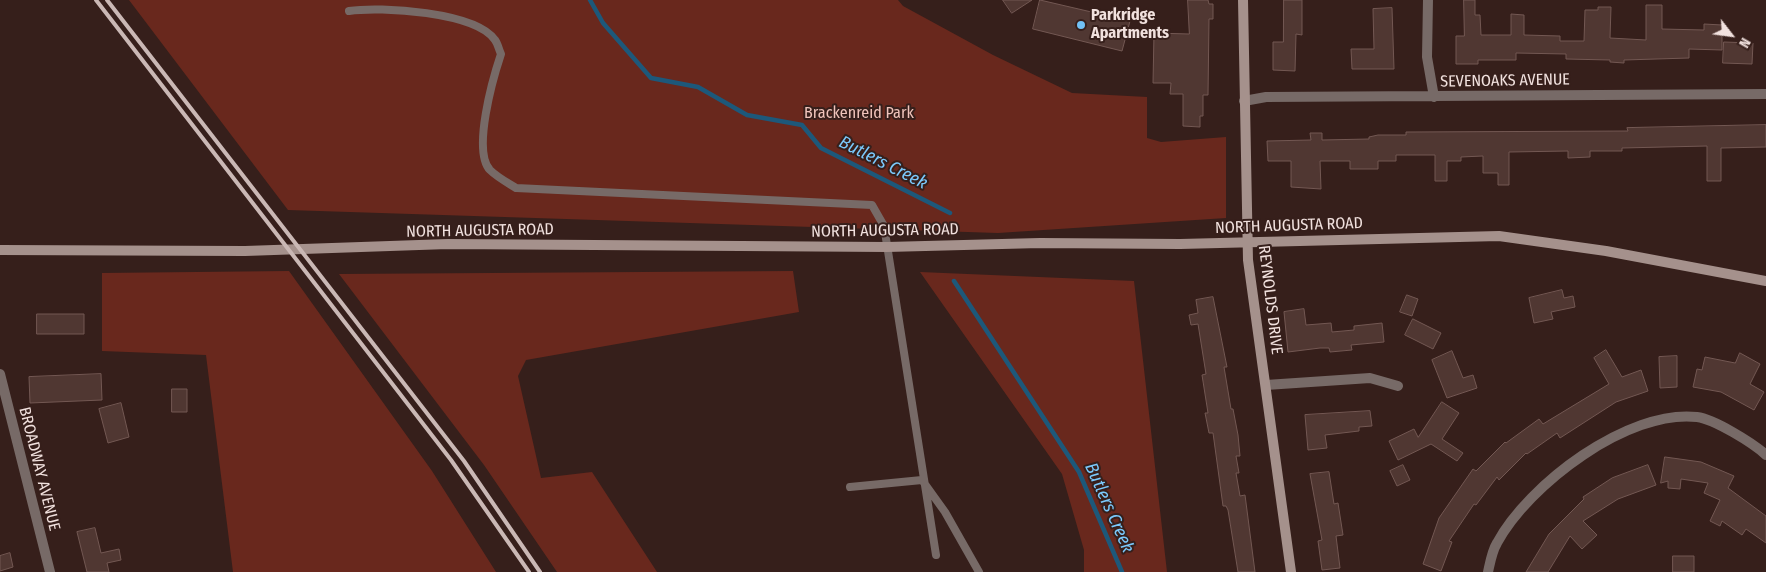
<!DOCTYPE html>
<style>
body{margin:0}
#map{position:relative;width:1766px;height:572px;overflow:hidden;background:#361f1b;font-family:"Fira Sans Condensed",sans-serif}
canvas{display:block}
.north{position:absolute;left:1706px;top:10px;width:50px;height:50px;-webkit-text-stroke:4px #361f1b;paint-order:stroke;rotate:120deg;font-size:14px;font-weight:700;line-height:20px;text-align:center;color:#f1e1de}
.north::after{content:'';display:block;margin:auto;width:18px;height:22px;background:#f1e1de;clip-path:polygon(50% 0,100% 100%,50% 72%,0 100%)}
</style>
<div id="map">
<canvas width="1766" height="572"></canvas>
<div class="north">N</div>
</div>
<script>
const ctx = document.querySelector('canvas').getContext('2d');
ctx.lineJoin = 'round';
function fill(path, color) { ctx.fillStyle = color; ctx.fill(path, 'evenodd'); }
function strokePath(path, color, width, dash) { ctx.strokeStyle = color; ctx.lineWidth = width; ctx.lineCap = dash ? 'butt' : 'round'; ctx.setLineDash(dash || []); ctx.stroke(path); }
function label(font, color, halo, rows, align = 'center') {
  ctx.font = font + ' "Fira Sans Condensed",sans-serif'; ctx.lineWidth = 4; ctx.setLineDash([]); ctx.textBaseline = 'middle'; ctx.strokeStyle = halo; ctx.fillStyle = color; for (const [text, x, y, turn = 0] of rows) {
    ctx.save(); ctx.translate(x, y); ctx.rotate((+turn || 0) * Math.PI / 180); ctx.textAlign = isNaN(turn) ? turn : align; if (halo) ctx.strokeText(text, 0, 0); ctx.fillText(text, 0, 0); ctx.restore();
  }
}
fill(new Path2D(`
 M129,0h769l5,6 90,49 79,38 75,4v41l14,4 65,-5v81l-228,15 -710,-23z
 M289,271l143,200 64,101h-263l-27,-217 -104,-4v-78z
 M793,271l6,41 -273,48 -8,16 23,102 51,-6 65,100h-100l-73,-107 -145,-191z
 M920,272l214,9 33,291h-83v-22l-22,-76z`), '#69281d');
strokePath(new Path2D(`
 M590,0l13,23 48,55 47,9 49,28 55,10 19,23 129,65
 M954,281l125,191 43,100`), '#1d587a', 4.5);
const building = new Path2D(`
 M1003,0h29l-20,13z
 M1040,0l90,21 -8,30 -89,-22z
 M1188,0h20l1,4h4v15h-4l-1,76h-5v21h-3v11l-17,-1v-32h-13l1,-11h-18l1,-50 35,1z
 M1284,0h18v35l-6,-1 -1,37 -22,-1v-28h10z
 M1464,0h11v15h5l1,20h30v-21l13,1v20l36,1v5h24l1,-31h13v-3h13l-1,31 36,2v-35h16v24l42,1v-6l18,1v25l-33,-1v9l-65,2v3l-14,-1v-2l-44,-1v-5l-50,-1v7h-38v4h-22v-28h8z
 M1392,8l2,61h-42l-1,-20h23l-1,-40z
 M1724,42l29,1 -1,21 -29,-1z
 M1766,125v22l-45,1v33h-14v-35l-85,2v3h-32v6l-22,1v-7l-59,1v33h-11v-12h-15v-17l-22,1v4h-14v20h-12v-26h-39v6h-18v8h-28v-8h-30l1,28 -30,-2v-26h-23l-1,-20 44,-1 -1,-7h12v7l47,-1v-2l9,-2h28v-3l222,-1 -1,-3z
 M1562,290l2,8 9,-2 2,11 -24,5 2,7 -19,4 -5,-25z
 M1407,295l11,4 -6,17 -12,-4z
 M1213,297l14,70h-3l7,42h2l5,26 2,21h-4l3,17h-3l4,23 5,-1 10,77h-17l-10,-62 -2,-4h-3l-10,-73h-4l-4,-20h3l-6,-38 4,-1 -8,-50 -7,1 -2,-10 9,-2 -2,-13z
 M1304,309l2,16 25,-2 1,9 22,-2v-4l28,-3 2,19 -33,3 1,5 -22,2 -1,-4h-9l-32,4 -4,-40z
 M37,314h47v20h-47z
 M1413,319l28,14 -8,16 -28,-14z
 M1606,350l16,27 19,-7 7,21 -32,11 -56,36 -3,-5 -30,21 -1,-1 -27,27 -2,-3 -21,28 -2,-1 -25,37 3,1 -11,29 -18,-7 16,-46 34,-49 3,2 29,-29 1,1 33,-24 4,5 66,-40 -15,-26z
 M1452,351l11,27 10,-3 4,13 -30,10 -15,-38z
 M1740,353l20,11 -10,20 14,8 -10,18 -33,-18 -28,-5 4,-18 5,1 3,-13 30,6z
 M1677,356v31l-17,1 -1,-31z
 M101,374l1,26 -72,3 -1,-26z
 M172,389h15v23h-15z
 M1442,402l17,11 -17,26 21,14 -6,8 -26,-17 -33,16 -9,-19 25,-12 4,8z
 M121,403l8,34 -21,6 -9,-34z
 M1370,411l2,15 -13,1v4l-34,4 2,13 -19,2 -3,-35z
 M1665,457l36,5 33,14 -6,12 38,28v27l-20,-14 -4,6 -20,-14 -2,5 -10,-5 10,-21 -16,-7 4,-10 -27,-4 -1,10 -12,-1v-7l-7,2z
 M1403,465l7,15 -13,6 -7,-15z
 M1648,465l8,20 -38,14 -35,22 14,14 -15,14 -12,-13 -22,36h-22l23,-38 35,-35 -1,-2 29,-19z
 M1329,472l5,32 4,-1 5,32 -7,1 4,32 -18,2 -4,-29 4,-1 -12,-66z
 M95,528l6,25 18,-4 2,11 -14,3 2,9h-22l-10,-40z
 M10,553l3,14 -13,4v-15z
 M1673,556h21v16h-21z`);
fill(building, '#503732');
strokePath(building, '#735853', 1);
strokePath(new Path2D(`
 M349,11c31,-5 127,1 146,29 3,4 4,10 6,14 -8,24 -29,97 -11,116 7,7 18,13 26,18l356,17 12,21 52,329
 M850,487l72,-7 23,32 34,60`), '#776a67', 8);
strokePath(new Path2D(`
 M1428,0l-1,57 7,40
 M1244,101l22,-4 500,-3
 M0,374l50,198
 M1266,385l104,-7 28,8
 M1488,572c2,-9 4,-21 9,-29 31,-58 131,-134 200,-126 17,2 56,26 69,38`), '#776a67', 10);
strokePath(new Path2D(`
 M1243,0l5,260 43,312
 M0,250l245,1 203,-7 439,3 153,-4 140,1 319,-8 107,15 160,30`), '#a5918c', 10);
strokePath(new Path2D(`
 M96,0l355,460 78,112
 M107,0l357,461 76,111`), '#cab8b5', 4);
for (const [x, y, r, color] of [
 [1081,25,5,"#71c1f5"]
]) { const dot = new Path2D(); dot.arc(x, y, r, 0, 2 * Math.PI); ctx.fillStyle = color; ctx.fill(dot); strokePath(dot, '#361f1b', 2); }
label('bold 16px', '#f1e1de', '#361f1b', [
 ["Parkridge",1091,16],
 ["Apartments",1091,34]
], 'left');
label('16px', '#f1e1de', '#361f1b', [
 ["SEVENOAKS AVENUE",1505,81,-1],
 ["NORTH AUGUSTA ROAD",1289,226,-2],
 ["NORTH AUGUSTA ROAD",480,231,-1],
 ["NORTH AUGUSTA ROAD",885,231,-1],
 ["REYNOLDS DRIVE",1270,300,83],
 ["BROADWAY AVENUE",39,469,76]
]);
label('16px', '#f0c4bb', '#361f1b', [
 ["Brackenreid Park",859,114]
]);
label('italic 18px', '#7bc9fc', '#361f1b', [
 ["Butlers Creek",883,163,27],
 ["Butlers Creek",1109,508,66]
]);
</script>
